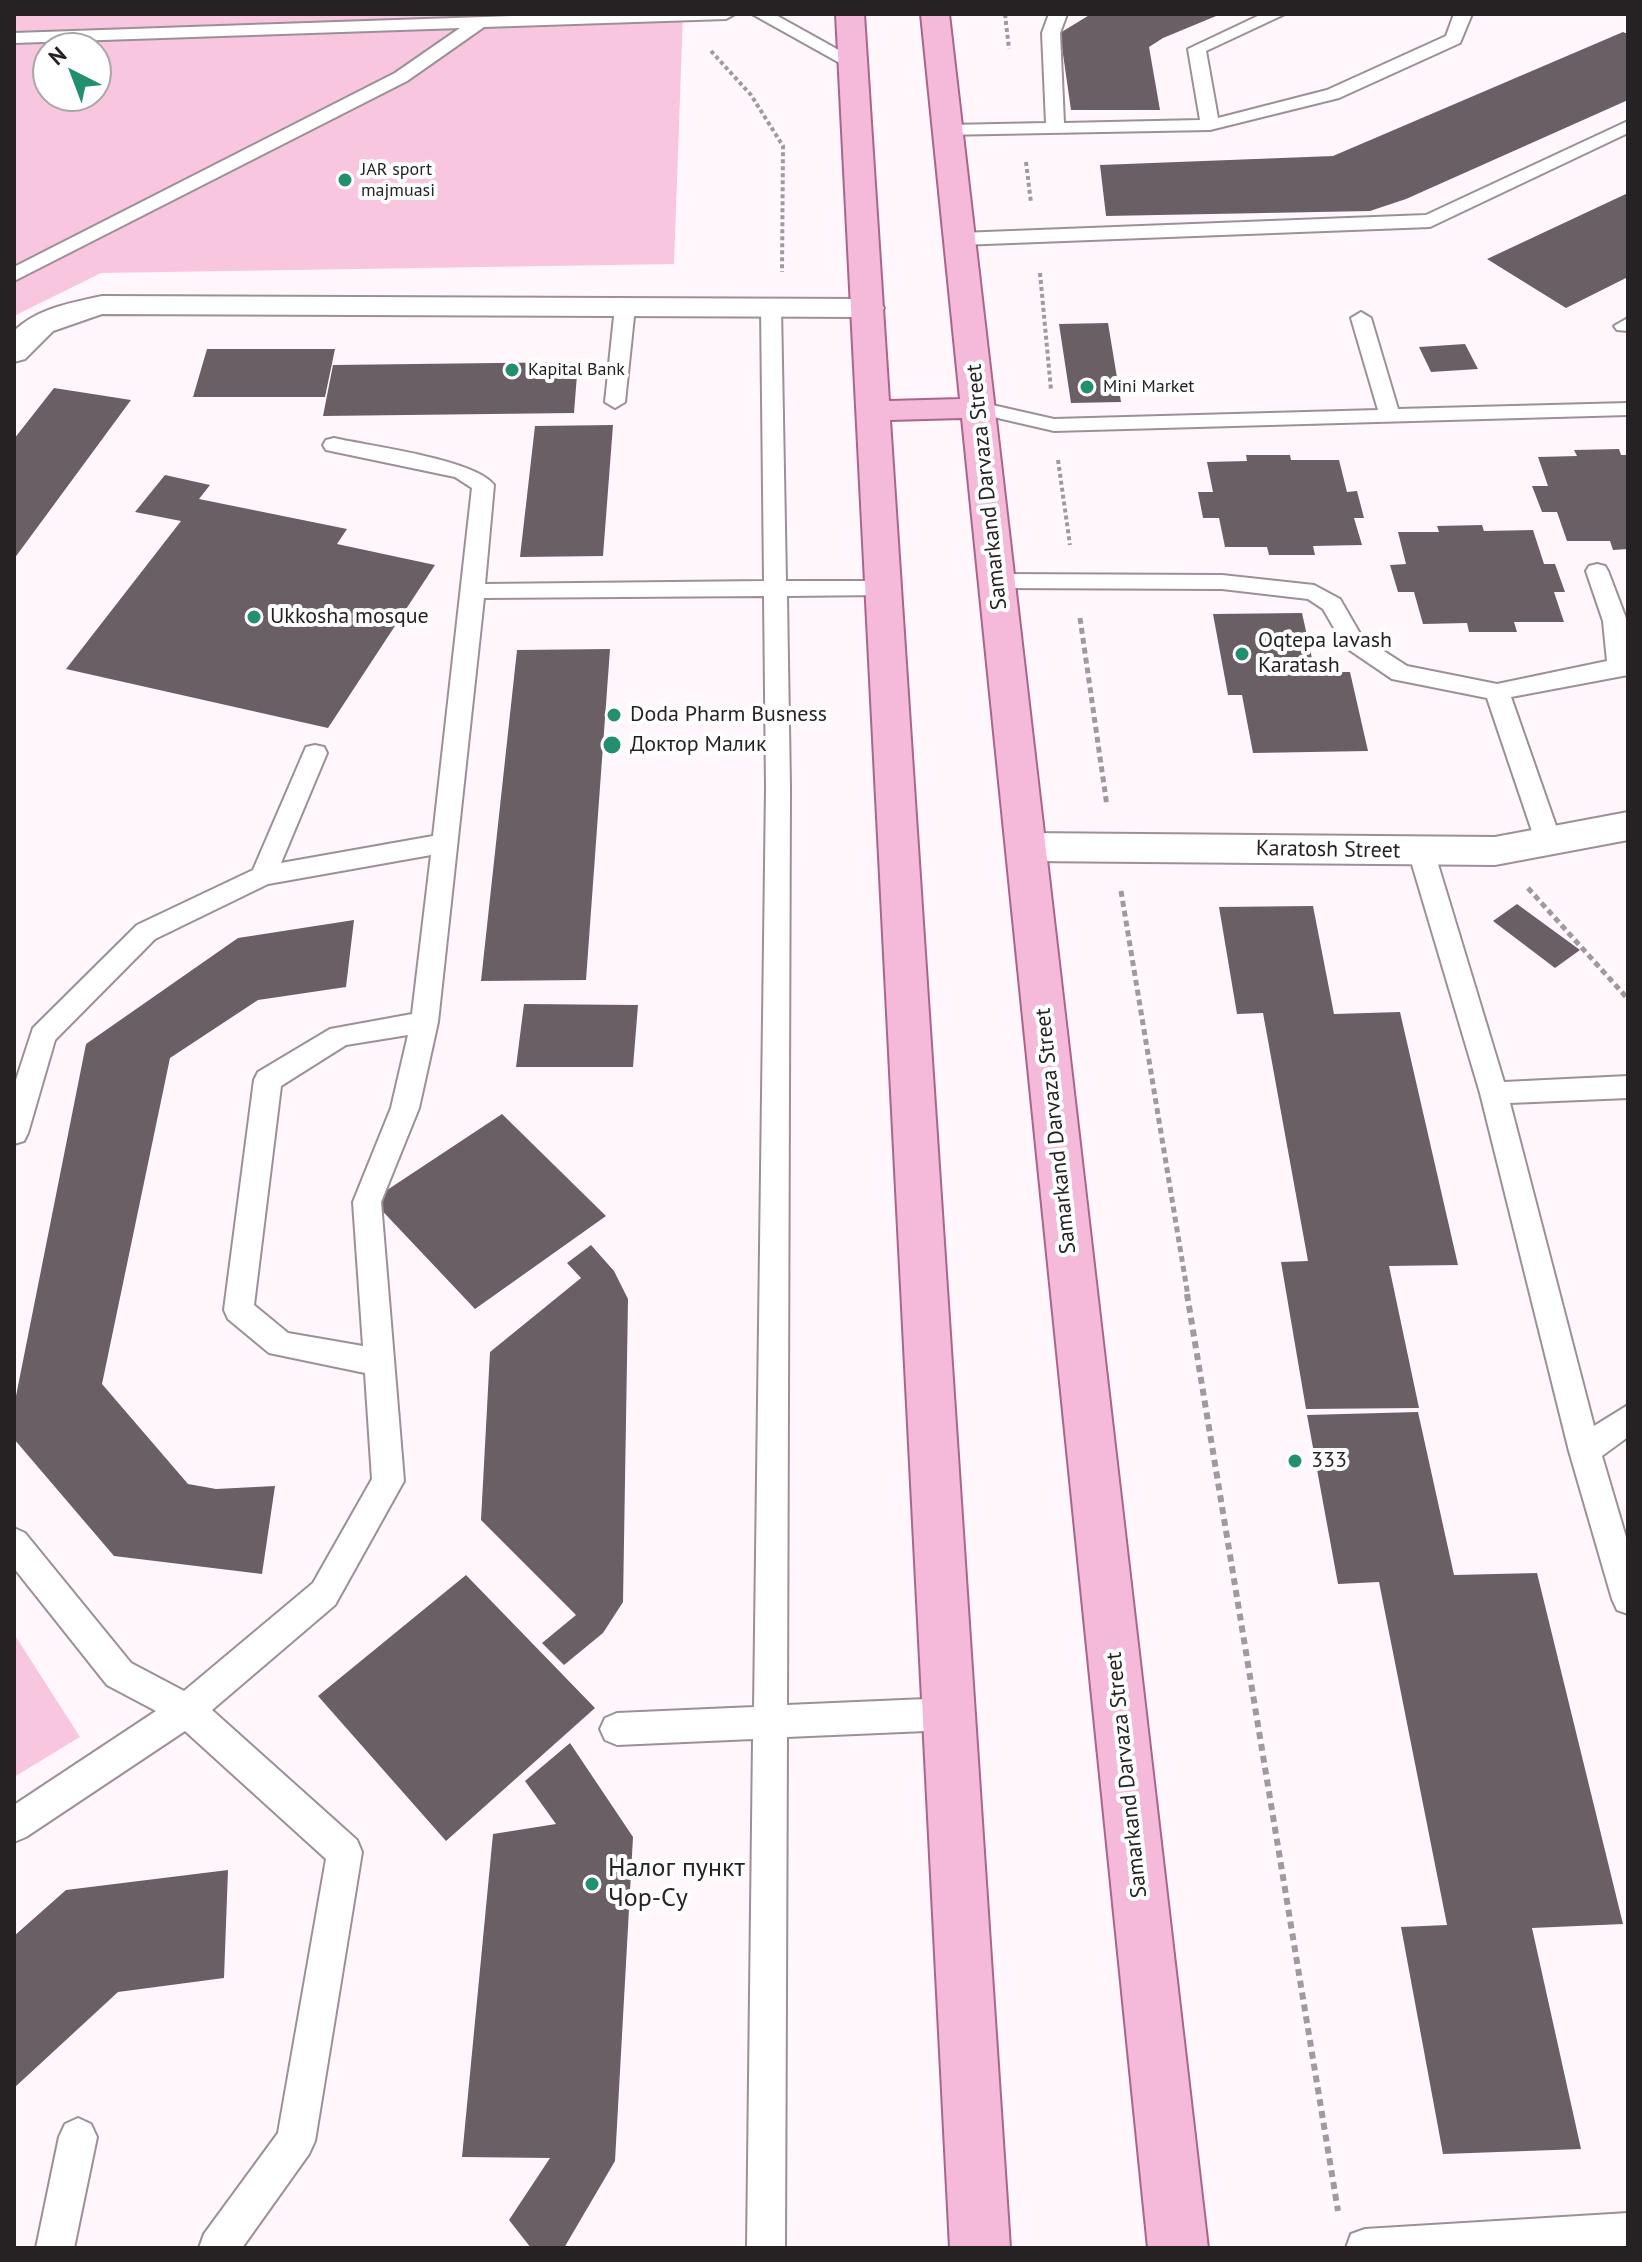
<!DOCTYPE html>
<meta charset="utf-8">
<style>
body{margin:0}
#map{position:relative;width:1642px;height:2262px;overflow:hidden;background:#fff7fb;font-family:"PT Sans",sans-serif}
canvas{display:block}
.frame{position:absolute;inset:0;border:16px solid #262224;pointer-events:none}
.north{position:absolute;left:32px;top:32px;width:80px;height:80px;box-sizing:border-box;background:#fff;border:2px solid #a8a7a7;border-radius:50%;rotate:318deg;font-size:22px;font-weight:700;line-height:32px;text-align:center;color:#262224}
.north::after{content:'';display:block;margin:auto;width:28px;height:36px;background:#248f6e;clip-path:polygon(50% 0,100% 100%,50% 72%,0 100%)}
</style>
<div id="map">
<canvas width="1642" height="2262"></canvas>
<div class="frame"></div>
<div class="north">N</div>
</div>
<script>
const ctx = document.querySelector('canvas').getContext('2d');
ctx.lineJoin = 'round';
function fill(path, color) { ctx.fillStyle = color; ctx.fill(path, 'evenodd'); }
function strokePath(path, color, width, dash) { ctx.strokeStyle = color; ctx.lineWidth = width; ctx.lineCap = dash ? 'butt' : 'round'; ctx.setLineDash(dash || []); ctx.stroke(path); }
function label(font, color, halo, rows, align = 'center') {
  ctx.font = font + ' "PT Sans",sans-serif'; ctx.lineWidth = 8; ctx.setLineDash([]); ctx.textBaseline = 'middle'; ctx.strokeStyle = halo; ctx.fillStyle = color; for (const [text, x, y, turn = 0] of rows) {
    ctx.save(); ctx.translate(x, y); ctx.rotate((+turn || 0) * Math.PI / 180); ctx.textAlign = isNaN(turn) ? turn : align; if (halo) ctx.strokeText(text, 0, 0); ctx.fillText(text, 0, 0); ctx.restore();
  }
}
fill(new Path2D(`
 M14,14h669l-9,250 -573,9 -87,43zM48,48h48v48h-48z
 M14,1634l66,103 -66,40z`), '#f8c6df');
fill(new Path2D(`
 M1091,14h130l-58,24 -14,9 11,63h-89l-11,-77z
 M1623,32l5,2v66l-222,99 -36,12 -264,5 -6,-51 233,-9z
 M1628,193v84l-62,31 -79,-49z
 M1108,323l13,79 -50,1 -12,-79z
 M1465,344l13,25 -47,3 -12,-25z
 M207,349h128l-10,48h-132z
 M578,362l-4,51 -251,3 10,-51z
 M54,388l77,12 -117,159v-120z
 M613,425l-10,131 -83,1 15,-131z
 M1619,449l2,6h7v94l-15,1 -3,-9h-43l-10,-29h-15l-10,-26h16l-10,-29 39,-1 -3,-6z
 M1246,455h44l1,5h48l8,32 10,-1 7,27h-10l8,27 -49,1 2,9h-46l-2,-8h-42l-6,-29h-16l-5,-26h15l-6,-30 40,-1z
 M165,475l45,10 -11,14 148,30 -10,15 98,21 -107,163 -262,-59 115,-148 -46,-9z
 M1482,525l2,6 49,-1 11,34h11l10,28h-11l10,30h-50l3,10h-48l-2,-9 -44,1 -9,-32h-16l-8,-27 16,-1 -8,-32h41l-2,-6z
 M1302,613l13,59h35l18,79 -115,2 -11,-58h-14l-15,-81z
 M610,649l-24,331 -105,1 36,-331z
 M1517,904l63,46 -25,18 -62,-47z
 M1313,906l21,108 66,-2 58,253 -69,1 30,142 -113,1 -25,-147 27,-1 -45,-248 -26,1 -18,-107z
 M354,920l-8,67 -88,13 -88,58 -68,326 86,100 28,5 59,-3 -13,88 -148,-18 -100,-117v-33l72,-362 152,-106z
 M524,1004l114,1 -5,62h-117z
 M502,1114l104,102 -131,93 -103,-109z
 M591,1245l23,26 14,28 -5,303 -20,31 -39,32 -22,-22 34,-28 -95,-95 9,-168 91,-74 -14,-15z
 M1418,1412l36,163 83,-2 86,351 -91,4 49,221 -138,5 -42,-227 46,-2 -68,-343 -41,2 -31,-169z
 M466,1575l129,133 -149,133 -128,-145z
 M570,1743l63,94 -18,324 -51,87h-33l-22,-28 41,-62 -88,-1 31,-323 63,-10 -31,-43z
 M228,1870l-4,108 -106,14 -104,96v-152l52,-46z`), '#6a5f64');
const service = new Path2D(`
 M572,14h163l-9,5 -242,8 -77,54 -393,200v-14l381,-194 65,-45 -446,15v-10z
 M752,14h22l88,49 -3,4h-12z
 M1049,14h18l-7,19 4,90 136,-3 -12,-71 74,-35h23l-79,37 12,67 109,-28 119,-54 8,-22h18l-12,29 -121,55 -129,32 -268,5 -3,-4 3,-4 6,-2 98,-2 -4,-90z
 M1628,121v12l-198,94 -470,18 -10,-6 10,-6 466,-18z
 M625,301l10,6 -10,95 -10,6 -10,-6 10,-95z
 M771,301l10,6 5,274h98l8,2 3,5 -3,5 -8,2 -97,1 3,192 -3,917 162,-7 12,5 5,11 -5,11 -12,5 -162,7 -2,511h-38l6,-509 -136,6 -12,-5 -5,-11 5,-11 12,-5 137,-6 12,-919 -2,-192 -280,2 -46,424 -19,86 -38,94 23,279 -69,124 -123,105 145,130 5,12 -47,289 -6,13 -67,94h-43l5,-14 74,-101 48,-274 -141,-128 -159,106 -12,5v-37l142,-94 -49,-26 -93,-117v-40l11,5 106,130 53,28 129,-108 59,-104 -7,-106 -96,-20 -41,-34 -4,-9 30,-230 4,-8 72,-43 82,-15 19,-159 -163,29 -113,55 -100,101 -27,93 -4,8 -10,3v-58l19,-58 104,-103 116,-55 53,-123 9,-2 9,2 3,6 -46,110 152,-27 39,-348 -17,-11 -129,-27 -3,-5 3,-5 8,-2c34,8 141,21 160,47l-9,99 279,-3 -3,-274zM408,1035l-17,73 -38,94 10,144 -75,-13 -34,-28 27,-219 65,-41z
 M1361,312l10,6 27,91 230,-6v12l-574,16 -82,-19 -4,-4 11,-6 75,17 324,-9 -27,-92z
 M1628,318v13l-11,-1 -3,-4z
 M1597,564l8,2 3,5 19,50 1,54 -117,22 51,146 -4,6 -9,3 -9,-3 -4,-6 -49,-145 -95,-19 -47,-32 -22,-38 -15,-10 -86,-10 -225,-1 -8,-2 -3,-5 3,-5 8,-2 225,1 92,10 26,14 22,38 45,29 90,18 110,-23 -4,-40 -17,-50 3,-5z
 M1421,842l9,3 4,6 70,231 124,-6v22l-118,5 84,323 34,-21v32l-26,19 26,88v70l-11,-4 -5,-11 -43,-148 -89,-358 -72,-242 4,-6z
 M78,2118l13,6 6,13 -23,111h-38l23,-111 6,-13z
 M1628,2213v35h-282l5,-14 14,-5z`);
const minor = new Path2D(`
 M102,296l766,3 11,2 5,7 -5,7 -11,2 -766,-3 -49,17 -28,28 -11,3v-31c24,-23 57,-28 88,-35z
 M1628,812v28l-133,25 -469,-4 -14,-4 -6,-10 6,-10 14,-4 469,4z`);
const primary = new Path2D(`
 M836,14h28l25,387 71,-2 -39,-385h28l259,2234h-60l-186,-1830 -72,2 120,1828h-60z`);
strokePath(service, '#9c9096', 4);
strokePath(minor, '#9c9096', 4);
strokePath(primary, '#a9668a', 4);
strokePath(new Path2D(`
 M1005,14l4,35
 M711,51l40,44 32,51 -1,126
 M1026,162l5,41
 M1040,273l11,117
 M1058,460l12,85`), '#a09a9d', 4, [4, 3]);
strokePath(new Path2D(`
 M1080,618l27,188
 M1528,888l100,111
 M1121,891l67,405`), '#a09a9d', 5, [6, 4]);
strokePath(new Path2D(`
 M1187,1294l151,917`), '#a09a9d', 6, [7, 5]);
fill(service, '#fff');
fill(minor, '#fff');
fill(primary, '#f5b9da');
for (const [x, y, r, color] of [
 [345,180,8,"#248f6e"],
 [512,370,8,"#248f6e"],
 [1087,387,8,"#248f6e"],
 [254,617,8,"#248f6e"],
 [1242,654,8,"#248f6e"],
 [614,715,8,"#248f6e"],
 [612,745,10,"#248f6e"],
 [1295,1461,8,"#248f6e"],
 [592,1884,8,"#248f6e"]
]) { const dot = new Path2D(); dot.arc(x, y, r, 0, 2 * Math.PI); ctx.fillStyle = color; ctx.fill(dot); strokePath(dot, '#fff', 3); }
label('18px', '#262224', '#fff', [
 ["JAR sport",361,170],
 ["majmuasi",361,191],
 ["Kapital Bank",528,370],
 ["Mini Market",1103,387]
], 'left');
label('22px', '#262224', '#fff', [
 ["Samarkand Darvaza Street",987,487,-96],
 ["Karatosh Street",1328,850,1],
 ["Samarkand Darvaza Street",1056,1131,-96],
 ["Samarkand Darvaza Street",1127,1775,-96]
]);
label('22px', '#262224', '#fff', [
 ["Ukkosha mosque",270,617],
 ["Oqtepa lavash",1258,641],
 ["Karatash",1258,666],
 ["Doda Pharm Busness",630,715],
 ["Доктор Малик",630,745],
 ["333",1311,1461]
], 'left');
label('26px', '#262224', '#fff', [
 ["Налог пункт",608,1869],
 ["Чор-Су",608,1899]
], 'left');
</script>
